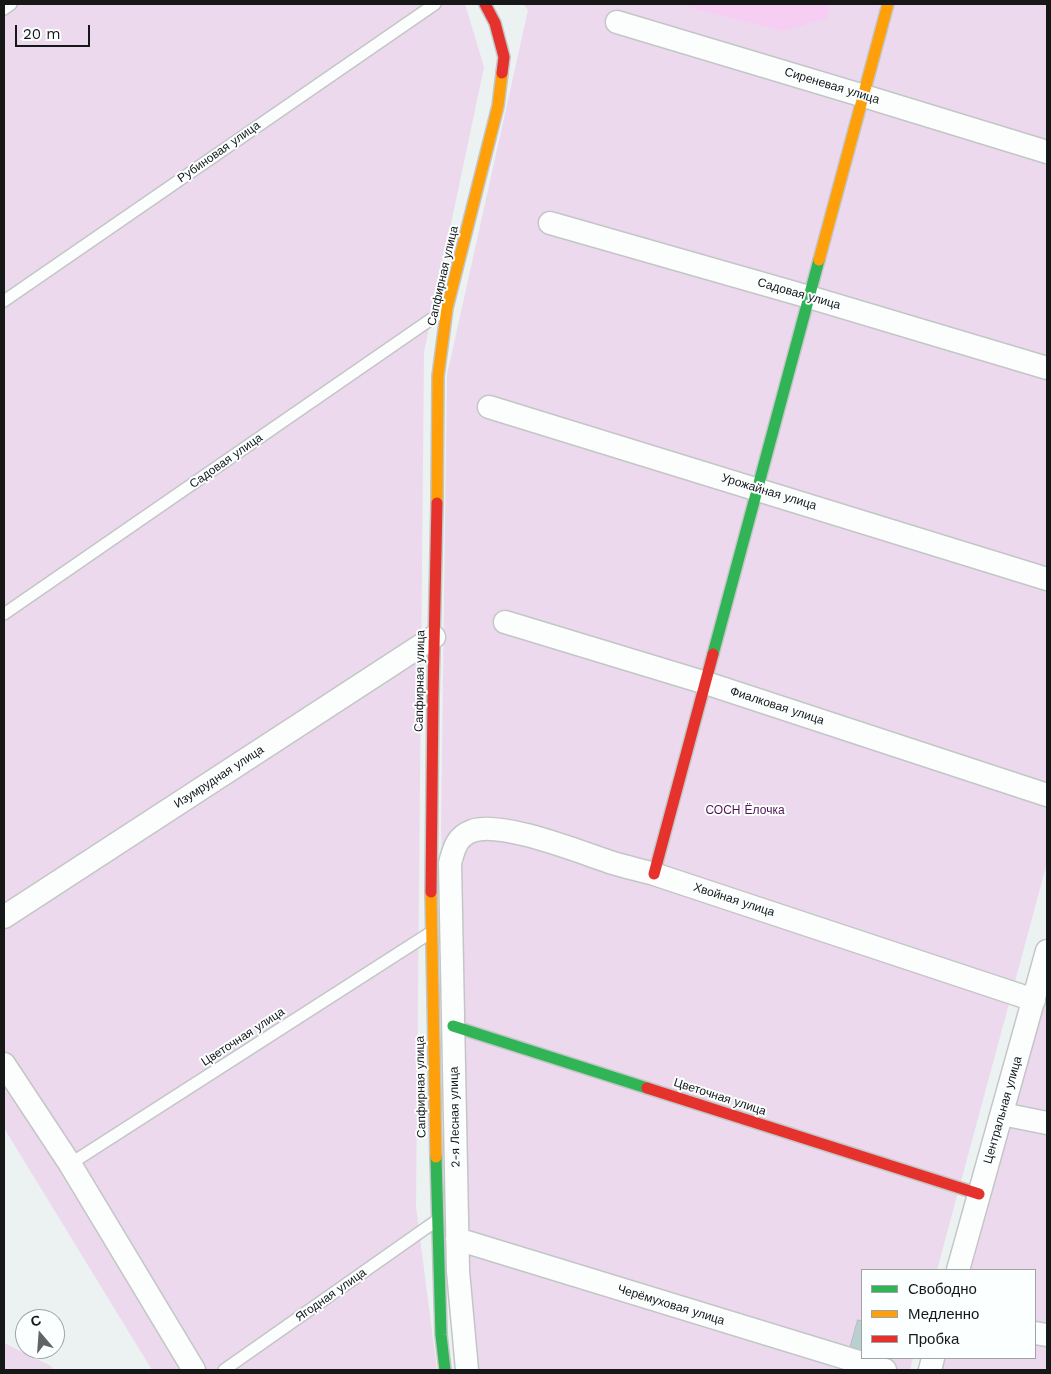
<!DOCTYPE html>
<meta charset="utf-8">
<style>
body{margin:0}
#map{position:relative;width:1051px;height:1374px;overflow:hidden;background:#ecf1f1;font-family:"Work Sans",sans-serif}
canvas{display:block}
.frame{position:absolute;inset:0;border:5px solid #161818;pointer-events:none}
.legend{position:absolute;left:861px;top:1269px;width:175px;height:90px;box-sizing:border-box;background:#fbffff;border:1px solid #9fa3a3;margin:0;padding:6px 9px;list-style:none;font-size:15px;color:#161818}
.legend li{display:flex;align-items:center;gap:10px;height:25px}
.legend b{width:25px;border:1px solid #9fa3a3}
.north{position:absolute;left:15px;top:1309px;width:50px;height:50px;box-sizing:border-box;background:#fbffff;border:1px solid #9fa3a3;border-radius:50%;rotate:342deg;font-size:14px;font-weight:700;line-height:20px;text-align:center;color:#161818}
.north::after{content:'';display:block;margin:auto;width:18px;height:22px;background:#616464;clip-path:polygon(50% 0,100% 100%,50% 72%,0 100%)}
.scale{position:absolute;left:15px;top:25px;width:75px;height:22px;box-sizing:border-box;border:2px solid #161818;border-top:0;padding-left:6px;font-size:15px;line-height:18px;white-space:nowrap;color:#161818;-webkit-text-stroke:4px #fbffff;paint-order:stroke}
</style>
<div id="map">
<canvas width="1051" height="1374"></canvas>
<div class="frame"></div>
<ul class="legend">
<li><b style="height:6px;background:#30b455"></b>Свободно</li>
<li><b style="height:6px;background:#ff9f0a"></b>Медленно</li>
<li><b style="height:6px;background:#e5322d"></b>Пробка</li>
</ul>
<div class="north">С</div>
<div class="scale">20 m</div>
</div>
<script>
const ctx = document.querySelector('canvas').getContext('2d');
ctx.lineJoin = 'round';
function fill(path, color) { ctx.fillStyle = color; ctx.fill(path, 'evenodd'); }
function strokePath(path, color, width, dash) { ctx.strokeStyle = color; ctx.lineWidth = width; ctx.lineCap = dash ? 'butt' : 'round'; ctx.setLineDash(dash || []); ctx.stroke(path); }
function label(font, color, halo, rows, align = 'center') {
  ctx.font = font + ' "Work Sans",sans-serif'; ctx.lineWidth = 4; ctx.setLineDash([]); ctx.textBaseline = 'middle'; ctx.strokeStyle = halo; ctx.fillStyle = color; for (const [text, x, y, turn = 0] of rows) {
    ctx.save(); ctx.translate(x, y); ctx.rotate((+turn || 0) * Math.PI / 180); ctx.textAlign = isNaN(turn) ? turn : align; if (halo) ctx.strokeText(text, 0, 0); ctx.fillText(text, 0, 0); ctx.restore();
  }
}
fill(new Path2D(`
 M4,4h461l19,63 -60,285 -8,855 21,163h-285l-148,-242z
 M523,4h524v859l-110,407h-75v88h51l-3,12h-453l-16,-543 6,-452 81,-365z
 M1047,975v395h-106l3,-12h91v-88h-67z
 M4,1343l47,23 3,4h-50z`), '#edd9ed');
fill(new Path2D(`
 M682,4h148l-3,14 -44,13 -85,-21z`), '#f6cdf3');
const building = new Path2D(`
 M858,1320l4,1v34l-13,-3z`);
fill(building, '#b9d0d1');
strokePath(building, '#b4b8b8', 1);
const lane = new Path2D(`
 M4,9l7,-5
 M4,301l431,-297
 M4,614l439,-303
 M70,1164l360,-231
 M224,1370l212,-149`);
const street = new Path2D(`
 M617,22l247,74 183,56
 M550,223l259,74 238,71
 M489,407l558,172
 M505,622l201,61 341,112
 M4,917l430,-280
 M4,1064l66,100 124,206
 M1002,1114l45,9
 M457,1239l428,131
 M958,1270l89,-319
 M1035,1333l12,2
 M467,1370l-9,-99 -8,-408c4,-14 6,-26 22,-32 29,-11 110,22 141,32 13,4 27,7 41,11l380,126
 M930,1370l3,-12`);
const fast = new Path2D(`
 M713,654l106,-394
 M453,1026l194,62
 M436,1157l5,178 4,35`);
const slow = new Path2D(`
 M819,260l69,-256
 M437,503l1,-127 9,-68 51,-202 4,-33
 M431,892l5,265`);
const jam = new Path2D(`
 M485,4l10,19 9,34 -2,16
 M654,874l59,-220
 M431,892l2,-196 4,-193
 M647,1088l332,106`);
strokePath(lane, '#c3c6c6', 14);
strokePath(street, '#c3c6c6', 25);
strokePath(fast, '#c3c6c6', 14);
strokePath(slow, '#c3c6c6', 14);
strokePath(jam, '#c3c6c6', 14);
strokePath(lane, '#fcfdfd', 11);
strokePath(street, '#fcfdfd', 22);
strokePath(fast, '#30b455', 11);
strokePath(slow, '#ff9f0a', 11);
strokePath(jam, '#e5322d', 11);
label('12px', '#161818', '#fbffff', [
 ["Сиреневая улица",832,86,17],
 ["Рубиновая улица",219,152,-35],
 ["Сапфирная улица",443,276,-77],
 ["Садовая улица",799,294,16],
 ["Садовая улица",226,461,-35],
 ["Урожайная улица",769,492,17],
 ["Сапфирная улица",420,681,-89],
 ["Фиалковая улица",777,706,18],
 ["Изумрудная улица",219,777,-33],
 ["Хвойная улица",734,900,18],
 ["Цветочная улица",243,1037,-33],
 ["Сапфирная улица",421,1087,-91],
 ["Цветочная улица",720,1097,18],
 ["Центральная улица",1003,1110,-74],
 ["2-я Лесная улица",455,1117,-91],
 ["Ягодная улица",331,1295,-35],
 ["Черёмуховая улица",671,1305,17]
]);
label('12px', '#561154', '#fbffff', [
 ["СОСН Ёлочка",745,810]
]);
</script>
